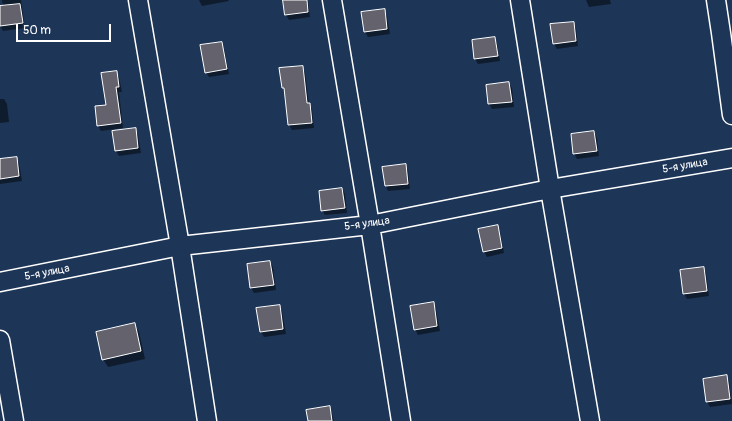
<!DOCTYPE html>
<meta charset="utf-8">
<style>
body{margin:0}
#map{position:relative;width:732px;height:421px;overflow:hidden;background:#1d3557;font-family:Pangolin,sans-serif}
canvas{display:block}
.scale{position:absolute;left:16px;top:24px;width:95px;height:18px;box-sizing:border-box;border:2px solid #fff;border-top:0;padding-left:5px;font-size:12px;line-height:14px;white-space:nowrap;color:#fff;-webkit-text-stroke:3px #1d3557;paint-order:stroke}
</style>
<div id="map">
<canvas width="732" height="421"></canvas>
<div class="scale">50 m</div>
</div>
<script>
const ctx = document.querySelector('canvas').getContext('2d');
ctx.lineJoin = 'round';
function fill(path, color) { ctx.fillStyle = color; ctx.fill(path, 'evenodd'); }
function strokePath(path, color, width, dash) { ctx.strokeStyle = color; ctx.lineWidth = width; ctx.lineCap = dash ? 'butt' : 'round'; ctx.setLineDash(dash || []); ctx.stroke(path); }
function label(font, color, halo, rows, align = 'center') {
  ctx.font = font + ' Pangolin,sans-serif'; ctx.lineWidth = 3; ctx.setLineDash([]); ctx.textBaseline = 'middle'; ctx.strokeStyle = halo; ctx.fillStyle = color; for (const [text, x, y, turn = 0] of rows) {
    ctx.save(); ctx.translate(x, y); ctx.rotate((+turn || 0) * Math.PI / 180); ctx.textAlign = isNaN(turn) ? turn : align; if (halo) ctx.strokeText(text, 0, 0); ctx.fillText(text, 0, 0); ctx.restore();
  }
}
fill(new Path2D(`
 M2,0h19l4,28 -22,3 -3,-5v-19h3z
 M199,0h29l1,1 -27,5z
 M284,0h24l2,17 -21,3 -3,-5z
 M586,0h24l1,4 -22,3z
 M384,10l3,6 3,18 -22,3 -3,-5z
 M573,23l3,5 2,18 -21,3 -3,-5z
 M494,38l3,5 3,18 -22,3 -3,-5 -2,-18z
 M221,43l3,5 5,26 -20,3 -3,-5z
 M302,67l3,5 4,32 3,5 2,19 -22,2 -3,-5 -4,-33 -2,-4z
 M116,72l3,5 3,15h-3l4,36 -22,3 -3,-5 9,-20z
 M509,83l3,5 2,19 -22,2 -3,-5 -2,-18z
 M0,99h4l3,5 2,18 -9,1z
 M136,129l2,6 3,18 -22,3 -3,-5z
 M594,132l3,6 2,18 -22,3 -3,-6z
 M16,158l3,5 3,18 -22,3v-24z
 M405,165l3,5 2,19 -22,2 -2,-5 -3,-18z
 M342,189l3,5 2,19 -22,2 -3,-5z
 M497,226l3,6 4,21 -17,4 -3,-6z
 M270,262l3,5 3,23 -22,3 -3,-5z
 M703,268l3,5 3,23 -22,3 -3,-5 -3,-23z
 M433,304l3,5 4,22 -22,4 -3,-6z
 M279,306l3,5 4,23 -22,3 -3,-5 -4,-23z
 M134,324l5,8 6,27 -37,8 -5,-8z
 M726,376l3,5 3,23 -22,3 -3,-5 -3,-23z
 M329,407l3,6 2,8h-25z`), '#0007');
const building = new Path2D(`
 M283,0h24l1,12 -23,3z
 M20,4l3,19 -23,3v-20z
 M385,9l2,20 -23,3 -3,-20z
 M574,22l2,19 -23,3 -3,-20z
 M495,37l3,19 -24,3 -2,-19z
 M222,42l5,27 -22,4 -5,-28z
 M303,66l4,37h3l2,20 -24,2 -4,-37h-2l-3,-20z
 M117,71l2,16h-3l5,36 -24,3 -2,-20 11,-1 -5,-32z
 M509,82l3,20 -24,2 -2,-19z
 M136,128l2,20 -23,3 -3,-20z
 M594,131l3,20 -24,3 -2,-20z
 M17,157l2,19 -19,3v-20z
 M406,164l2,20 -23,2 -3,-19z
 M342,188l3,20 -24,3 -2,-20z
 M498,225l4,23 -19,4 -5,-23z
 M270,261l4,24 -24,3 -3,-24z
 M704,267l3,24 -24,3 -3,-24z
 M434,302l3,24 -23,4 -4,-24z
 M280,305l3,24 -23,3 -4,-24z
 M135,323l6,28 -39,9 -6,-28z
 M727,375l3,24 -24,3 -3,-23z
 M330,406l2,15h-24l-2,-11z`);
fill(building, '#63626d');
strokePath(building, '#fff', 1);
const minor = new Path2D(`
 M138,0l42,246 27,175
 M332,0l38,225 31,196
 M520,0l30,189 40,232
 M716,0l5,33 11,82
 M0,282l180,-36 190,-21 180,-36 182,-31
 M0,340l14,81`);
strokePath(minor, '#fff', 21);
strokePath(minor, '#1d3557', 18);
label('11px', '#fff', '#1d3557', [
 ["5-я улица",685,166,-10],
 ["5-я улица",367,224,-8],
 ["5-я улица",47,273,-11]
]);
</script>
